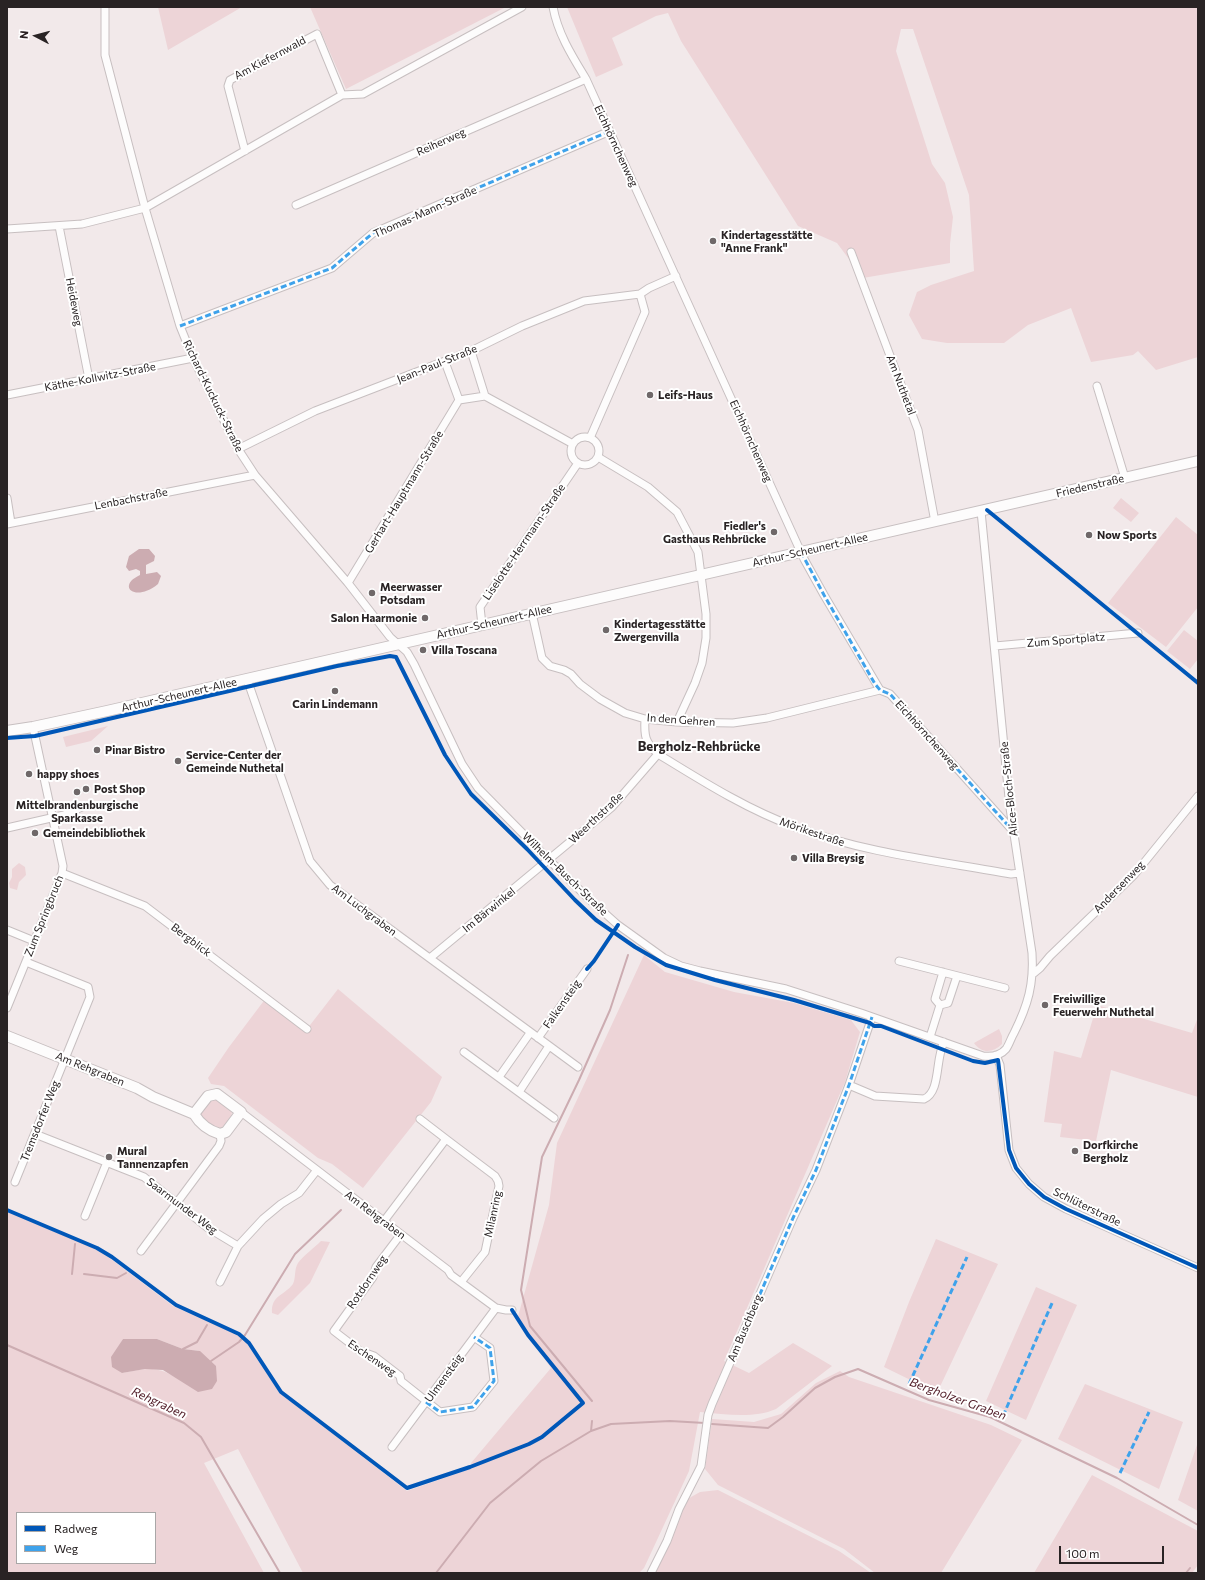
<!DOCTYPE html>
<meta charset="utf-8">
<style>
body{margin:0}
#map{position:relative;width:1205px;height:1580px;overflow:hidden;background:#f2e9ea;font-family:Commissioner,sans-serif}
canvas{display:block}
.frame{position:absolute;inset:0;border:8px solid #292324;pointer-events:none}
.legend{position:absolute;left:16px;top:1512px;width:140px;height:52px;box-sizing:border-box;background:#fff;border:1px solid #a9a7a7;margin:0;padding:5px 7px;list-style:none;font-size:12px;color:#292324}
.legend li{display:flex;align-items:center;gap:8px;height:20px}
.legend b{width:20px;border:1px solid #a9a7a7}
.north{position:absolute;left:16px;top:16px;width:40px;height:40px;-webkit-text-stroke:3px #fff;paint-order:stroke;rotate:276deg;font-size:11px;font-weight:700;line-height:16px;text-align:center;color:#292324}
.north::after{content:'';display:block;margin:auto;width:14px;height:18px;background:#292324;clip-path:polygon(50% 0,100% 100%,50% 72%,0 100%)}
.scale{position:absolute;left:1059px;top:1546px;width:105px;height:18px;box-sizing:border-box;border:2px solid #292324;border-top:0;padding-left:5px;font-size:12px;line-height:14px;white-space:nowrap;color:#292324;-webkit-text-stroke:3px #fff;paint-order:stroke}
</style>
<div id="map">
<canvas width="1205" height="1580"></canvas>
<div class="frame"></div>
<ul class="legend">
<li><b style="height:5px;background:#0057b8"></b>Radweg</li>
<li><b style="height:5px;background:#3ea2eb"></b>Weg</li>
</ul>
<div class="north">N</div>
<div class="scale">100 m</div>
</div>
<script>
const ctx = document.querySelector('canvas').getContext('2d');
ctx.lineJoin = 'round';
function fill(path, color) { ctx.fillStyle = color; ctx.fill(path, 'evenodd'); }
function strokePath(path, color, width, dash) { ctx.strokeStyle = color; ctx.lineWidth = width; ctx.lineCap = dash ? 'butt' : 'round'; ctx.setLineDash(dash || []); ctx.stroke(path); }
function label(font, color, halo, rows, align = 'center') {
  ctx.font = font + ' Commissioner,sans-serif'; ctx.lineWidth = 4; ctx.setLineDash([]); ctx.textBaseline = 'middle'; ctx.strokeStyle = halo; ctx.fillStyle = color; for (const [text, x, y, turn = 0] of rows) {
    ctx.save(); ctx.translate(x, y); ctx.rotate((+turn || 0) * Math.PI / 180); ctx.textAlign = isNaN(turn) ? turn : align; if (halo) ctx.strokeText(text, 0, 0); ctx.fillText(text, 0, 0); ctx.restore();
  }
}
fill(new Path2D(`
 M158,7h84l-74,43z
 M310,7h196l-160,82z
 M567,7h631v350l-42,13 -18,-19 -5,4 -42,7 -20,-54 -43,17 -24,18h-57l-25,-4 -13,-24 8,-23 14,-7 43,-14 -5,-76 -56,-166h-12l-5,22 36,113 13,19 8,34 -3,27v19l-87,15 -26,-35 -39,-17 -117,-185 -13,-28 -12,3 -44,22 11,27 -27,12z
 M1121,498l18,15 -8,9 -18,-14z
 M1176,517l22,18v72l-32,40 -58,-44z
 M1184,630l14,11v18l-8,10 -23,-18z
 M108,726l-17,15 -25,6 -3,-10z
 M19,863l6,4 1,8 -7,7 -2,8 -7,-2 -1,-5 3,-6v-8z
 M644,955l21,17 69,20 60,11 57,17 9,12 -15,50 -121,279 25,12 44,-30 39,23 -56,43c-23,10 -51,5 -76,3l-11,59 -45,97 -5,5h-336l-65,-124 -34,14 60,110h-257v-361l89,37 15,10 62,47 65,29 8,7 34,51 127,98 66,-23 -2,-5 80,-95 -34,-48 32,-115 8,-62zM123,1339h34l26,10 17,2 -25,26c-20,-12 -31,-8 -53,-4l-4,-25zM17,1513h138v50h-138z
 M338,989l104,88 -11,25 -68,86 -31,-24 -14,-6 -94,-72 -13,-2 -3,-6 21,-31 37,-49 41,31z
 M1097,1005l95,28 6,-16v80l-87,-27 -15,71 -36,-4 2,-13 -18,-2 10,-71 27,7z
 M999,1029l3,7v8c-9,9 -20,10 -28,-1z
 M214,1098l17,11c2,5 0,8 -3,12 -2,3 -5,8 -9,8 -3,0 -6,-3 -8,-5 -3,-2 -8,-4 -10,-8 -4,-7 8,-16 13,-18z
 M936,1239l62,25 -61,129 -53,-26 25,-65z
 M321,1241l9,1 -20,41 -32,32 -6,-2c-1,-18 12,-17 21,-29 3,-6 1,-15 5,-21 5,-7 17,-16 23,-22z
 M1036,1287l41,18 -51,115 -40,-19z
 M840,1371l9,6 142,48 31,15 -81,133h-66l-31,-24 -126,-64 -13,-16 7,-50 42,3 27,-8 35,-31z
 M1085,1384l98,38 -24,67 -101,-50z
 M1198,1442v69l-20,-11z
 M1092,1475l106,56v34l-6,8h-158z
 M718,1490l121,61 32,22h-220l33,-72 16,-9z`), '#edd4d7');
fill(new Path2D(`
 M139,549h10l6,7 -1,5 -8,4v9l11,-2 4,4 -3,8c-23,19 -42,2 -18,-9v-4l-4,-2 -7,2 -3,-4 3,-11z
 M123,1339h34l26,10 17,2 16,15 1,15 -5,8 -14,3 -35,-22 -18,-1 -23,4 -10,-6 -1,-10z`), '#ccacb1');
strokePath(new Path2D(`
 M72,1274l3,-30
 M84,1274l33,4 9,-5
 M7,1345l177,78 17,14 79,136
 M183,1349l14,-7 10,-17
 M211,1361l28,-19 6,-7 50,-81 46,-44
 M592,1401l-62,-75 -9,-36 21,-133 37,-77 31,-70 18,-55
 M712,1424l56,4 15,-11 32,-29 20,-11 23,-8 71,31 61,17 127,61 81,47
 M591,1431l1,-10
 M436,1573l54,-70 51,-42 50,-30 20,-7 59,-3 35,2
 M1186,1573l4,-5`), '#ccacb1', 2);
const street = new Path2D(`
 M105,7v48l40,153 35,118 13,32 45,91 17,26 93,108 42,54 17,15 7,12 48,100 16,24 71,72 41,40 28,25 46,33 17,8 19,5 86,18 75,24 122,43c8,1 17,0 23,-7 3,-4 5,-11 8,-16 14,-28 20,-49 18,-80l-22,-145 -29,-297
 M553,7c5,27 19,49 33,72l218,480 20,36 56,95 10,4 123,137
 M245,151l-17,-65 2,-6 87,-46 25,61
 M296,205l290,-126
 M59,226l30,153
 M7,229l75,-5 63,-16 197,-113 21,-1 159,-87
 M851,252l67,178 17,92
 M180,326l152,-58 41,-35 237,-102
 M471,351l14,45 88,48
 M1097,386l28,92
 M7,395l186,-37
 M459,400l26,-4
 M571 451a14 14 0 1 1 28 0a14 14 0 1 1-28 0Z
 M590,438l55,-126 -5,-18 9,-6 27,-12
 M238,449l77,-38 156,-60 51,-25 62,-25 56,-7
 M598,457l50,30 29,25 21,40 8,62v24l-4,25 -7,20 -18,39
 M7,498l4,25
 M7,524l248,-49
 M348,583l111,-183 -14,-38
 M532,613l10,45 8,8 14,4 7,4 9,10 20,15 25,14 20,6 32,3 56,1 34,-5 113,-28
 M482,625l-2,-18 98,-144
 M995,646l143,-13
 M247,679l63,182 20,24 248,182
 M645,719c-1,17 0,23 13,35 44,27 88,55 137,73 69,26 144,34 216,47l9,-1
 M7,828l57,-13 18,-8
 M62,873l83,33 162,123
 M7,930l27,11
 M430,958l182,-151 46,-53
 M899,961l106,27
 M1034,973l6,-5 10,-12 84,-81 64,-79
 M940,1005l8,-2 9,-27
 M940,1005l-5,-6 8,-27
 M7,1008l55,-135 1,-7 -30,-139
 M930,1037l10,-32
 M538,1038l49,-69
 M464,1052l90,66
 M996,1055l4,10 9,85 7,18 13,16 15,13 22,12 132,59
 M499,1077l31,-44
 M849,1085l26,11 49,3c17,-7 11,-40 20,-57
 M519,1092l30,-46
 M241,1112c69,53 138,105 207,158l3,5 45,33 10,2h6
 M420,1119l26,20
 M35,1134l109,43 64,51 30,18
 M15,1182l75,-185 -2,-10 -62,-25
 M85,1216l22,-54
 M384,1221l62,-82 49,37 3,5 1,5 -14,66 -24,30
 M401,1234l-25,33 -3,10 -39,54 26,20 14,5 26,20 1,5 39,31 33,-5 21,-26 -4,-33 -16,-11
 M141,1251l78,-105 2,-5 -1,-7
 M220,1282l18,-36 25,-27 18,-15 18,-11 18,-23
 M392,1447l104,-139
 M651,1573l16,-32 12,-32 22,-43 7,-51 4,-11 81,-186 23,-48 33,-85 23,-68`);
const secondary = new Path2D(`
 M7,731l26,-4 74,-16 1091,-250
 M7,1036l130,52 16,9 41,17c6,10 16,17 26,20l6,-2 15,-20 -24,-18 -9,2 -14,18`);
strokePath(street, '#c7bfc0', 9);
strokePath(secondary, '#c7bfc0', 12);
strokePath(street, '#fdfcfc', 7);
strokePath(secondary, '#fdfcfc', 10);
strokePath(new Path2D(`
 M180,326l152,-58 41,-35 237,-102
 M801,552l23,43 51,89 5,6 10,4 123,137
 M731,1361l62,-143 23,-48 33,-85 23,-68
 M909,1384l58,-127
 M426,1402l14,10 33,-5 21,-26 -4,-33 -16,-11
 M1003,1416l50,-115
 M1120,1473l29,-61`), '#3ea2eb', 3, [6, 3]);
strokePath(new Path2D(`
 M987,510l211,173
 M7,738l28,-2 302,-70 53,-10 6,1 49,98 26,39 56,55 48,51 21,20 39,27 31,18 49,15 79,20 76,23 4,3h7l92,35 12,2 13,-3 11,90 7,18 13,16 15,13 22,12 132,59
 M587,969l7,-8 24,-36
 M7,1210l90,38 15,9 64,48 63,29 10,9 32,49 126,96 63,-21 59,-23 13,-7 41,-34 -55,-68 -16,-25`), '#0057b8', 4);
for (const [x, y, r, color] of [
 [713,241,4,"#6f6869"],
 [650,395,4,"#6f6869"],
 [774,532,4,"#6f6869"],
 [1089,535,4,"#6f6869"],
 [372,593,4,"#6f6869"],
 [425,618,4,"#6f6869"],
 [606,630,4,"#6f6869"],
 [423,650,4,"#6f6869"],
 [335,691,4,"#6f6869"],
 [97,750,4,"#6f6869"],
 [178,761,4,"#6f6869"],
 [29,774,4,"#6f6869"],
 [86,789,4,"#6f6869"],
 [77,792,4,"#6f6869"],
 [35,833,4,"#6f6869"],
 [794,858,4,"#6f6869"],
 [1045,1005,4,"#6f6869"],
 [1075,1151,4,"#6f6869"],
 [109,1157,4,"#6f6869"]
]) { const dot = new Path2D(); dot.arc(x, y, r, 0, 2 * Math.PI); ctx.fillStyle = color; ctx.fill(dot); strokePath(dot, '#fff', 1.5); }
label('11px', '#292324', '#fff', [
 ["Am Kiefernwald",270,58,-28],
 ["Reiherweg",441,142,-24],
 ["Eichhörnchenweg",616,146,65],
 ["Thomas-Mann-Straße",425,212,-24],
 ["Heideweg",74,302,79],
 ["Jean-Paul-Straße",437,364,-22],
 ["Käthe-Kollwitz-Straße",100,377,-11],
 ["Am Nuthetal",901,385,69],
 ["Richard-Kuckuck-Straße",213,396,64],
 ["Eichhörnchenweg",751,441,66],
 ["Friedenstraße",1090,486,-13],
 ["Gerhart-Hauptmann-Straße",404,492,-59],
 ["Lenbachstraße",131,499,-11],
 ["Liselotte-Herrmann-Straße",524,542,-56],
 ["Arthur-Scheunert-Allee",810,550,-13],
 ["Arthur-Scheunert-Allee",494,622,-13],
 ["Zum Sportplatz",1066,640,-5],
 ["Arthur-Scheunert-Allee",179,695,-13],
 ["In den Gehren",681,720,4],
 ["Eichhörnchenweg",927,735,48],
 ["Alice-Bloch-Straße",1009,789,-96],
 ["Weerthstraße",596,818,-43],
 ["Mörikestraße",812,832,19],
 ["Wilhelm-Busch-Straße",565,874,44],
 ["Andersenweg",1119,887,-46],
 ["Am Luchgraben",364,910,37],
 ["Im Bärwinkel",489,910,-39],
 ["Zum Springbruch",44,916,-68],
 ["Bergblick",191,940,37],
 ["Falkensteig",562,1004,-55],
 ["Am Rehgraben",90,1069,22],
 ["Tremsdorfer Weg",40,1121,-68],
 ["Saarmunder Weg",182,1206,37],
 ["Schlüterstraße",1087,1207,26],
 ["Milanring",493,1214,-78],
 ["Am Rehgraben",375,1215,37],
 ["Rotdornweg",367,1282,-56],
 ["Am Buschberg",745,1328,-67],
 ["Eschenweg",372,1358,34],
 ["Ulmensteig",444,1378,-54]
]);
label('bold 11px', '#292324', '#fff', [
 ["Kindertagesstätte",721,235],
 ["\"Anne Frank\"",721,248],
 ["Leifs-Haus",658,395],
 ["Fiedler's",766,526,"right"],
 ["Gasthaus Rehbrücke",766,539,"right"],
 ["Now Sports",1097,535],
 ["Meerwasser",380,587],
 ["Potsdam",380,600],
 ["Salon Haarmonie",417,618,"right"],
 ["Kindertagesstätte",614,624],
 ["Zwergenvilla",614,637],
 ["Villa Toscana",431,650],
 ["Carin Lindemann",335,704,"center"],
 ["Pinar Bistro",105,750],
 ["Service-Center der",186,755],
 ["Gemeinde Nuthetal",186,768],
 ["happy shoes",37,774],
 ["Post Shop",94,789],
 ["Mittelbrandenburgische",77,805,"center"],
 ["Sparkasse",77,818,"center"],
 ["Gemeindebibliothek",43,833],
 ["Villa Breysig",802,858],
 ["Freiwillige",1053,999],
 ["Feuerwehr Nuthetal",1053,1012],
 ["Dorfkirche",1083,1145],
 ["Bergholz",1083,1158],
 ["Mural",117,1151],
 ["Tannenzapfen",117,1164]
], 'left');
label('italic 12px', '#501c27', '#fff', [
 ["Bergholzer Graben",958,1399,20],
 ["Rehgraben",159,1403,25]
]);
label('bold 13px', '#292324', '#fff', [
 ["Bergholz-Rehbrücke",699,747]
]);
</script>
